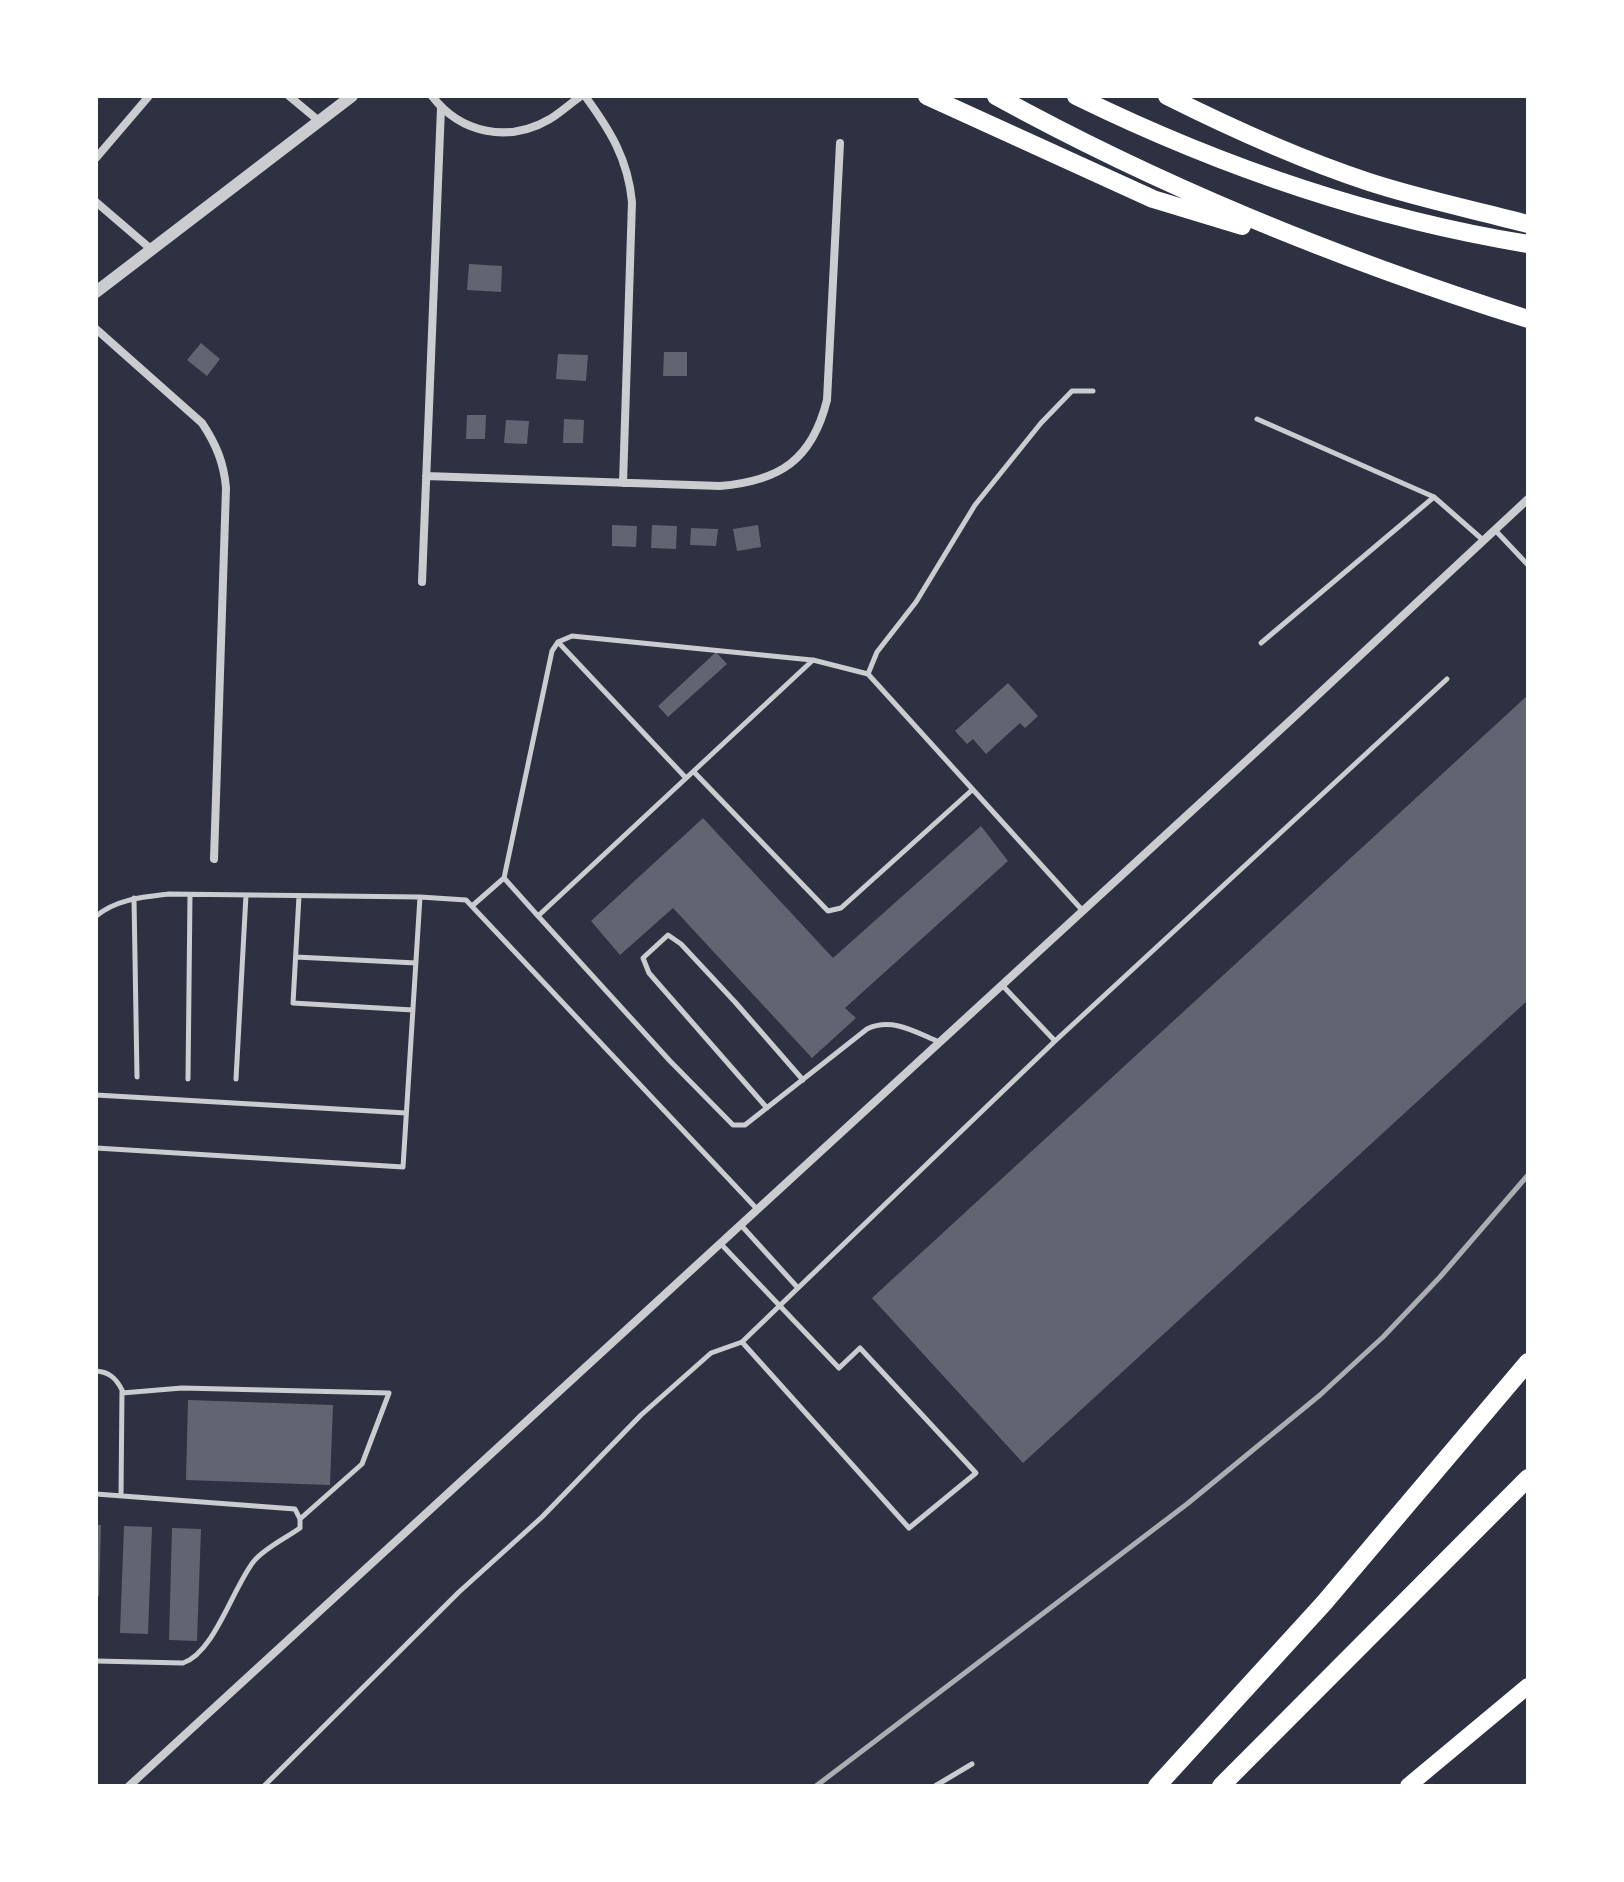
<!DOCTYPE html>
<style>
body{margin:0}
#map{position:relative;width:1624px;height:1882px;overflow:hidden;background:#2d3142;font-family:"Archivo Narrow",sans-serif}
canvas{display:block}
.frame{position:absolute;inset:0;border:98px solid #fff;pointer-events:none}
</style>
<div id="map">
<canvas width="1624" height="1882"></canvas>
<div class="frame"></div>
</div>
<script>
const ctx = document.querySelector('canvas').getContext('2d');
ctx.lineJoin = 'round';
function fill(path, color) { ctx.fillStyle = color; ctx.fill(path, 'evenodd'); }
function strokePath(path, color, width, dash) { ctx.strokeStyle = color; ctx.lineWidth = width; ctx.lineCap = dash ? 'butt' : 'round'; ctx.setLineDash(dash || []); ctx.stroke(path); }
fill(new Path2D(`
 M469,264l33,2 -1,26 -34,-2z
 M201,343l19,16 -13,17 -20,-16z
 M664,352h23v24h-24z
 M558,354l30,1 -2,26 -30,-2z
 M467,415h19l-1,24h-19z
 M564,419l20,1 -1,23h-20z
 M506,420l23,1 -2,23 -23,-1z
 M612,525l25,1 -1,21 -24,-1z
 M652,525l25,1 -1,23 -25,-1z
 M758,525l3,22 -24,4 -4,-22z
 M691,528l27,1 -2,17 -26,-1z
 M716,652l11,12 -59,53 -10,-11z
 M1008,683l30,33 -13,12 -5,-5 -34,31 -13,-15 -6,5 -12,-13z
 M1528,695v305l-505,463 -151,-165z
 M703,818l130,140 148,-132 27,35 -163,147 11,10 -44,40 -139,-150 -53,47 -29,-34z
 M188,1400l145,5 -3,80 -144,-5z
 M96,1525h5l-2,71h-3z
 M124,1526l28,1 -4,107 -28,-1z
 M172,1528l29,1 -4,112 -28,-1z`), '#626471');
strokePath(new Path2D(`
 M1257,419l177,78 49,43
 M1495,530l33,35
 M558,642l128,136
 M1261,643l173,-146
 M868,674l9,-22 39,-50 59,-97 66,-82 31,-32h21
 M694,772l134,139 13,-3 131,-118
 M504,878l34,38
 M299,896l-6,107 120,7
 M134,898l3,179
 M472,906l32,-28 48,-227 6,-9 14,-6 240,24
 M96,916c21,-17 47,-19 73,-22l251,3
 M296,957l120,6
 M1002,985l53,56 392,-362
 M939,1042c-24,-10 -47,-25 -72,-13l-122,96h-12l-63,-64 -132,-145 275,-256 55,14 215,237
 M188,1079l2,-184
 M236,1079l10,-184
 M96,1095l310,18
 M767,1108l-118,-135 -6,-15 25,-23 13,9 54,58 68,78
 M96,1148l307,19 17,-270 46,3 291,309
 M740,1224l58,64
 M720,1243l119,125 21,-20 116,125 -67,55 -167,-186 56,-54 257,-247
 M96,1371c13,1 20,7 26,19l-1,106
 M122,1393l60,-5 207,5 -27,71 -62,55
 M96,1494l199,15 5,10v9c-14,10 -35,20 -46,33 -21,26 -39,91 -71,102l-87,-2
 M264,1786l195,-194 83,-75 99,-102 70,-62 31,-11
 M935,1786l37,-22`), '#caccd0', 5);
strokePath(new Path2D(`
 M289,96l30,25
 M432,96c29,38 77,47 118,23 11,-7 21,-16 31,-23
 M585,96c25,34 43,63 47,106l-9,281
 M96,158l53,-62
 M96,202l56,48
 M96,329l106,94c14,21 22,40 24,65l-12,371
 M426,476l294,10c60,-5 92,-26 107,-86l13,-257
 M422,582l19,-474
 M129,1786l1164,-1068 235,-219`), '#caccd0', 8);
strokePath(new Path2D(`
 M96,292l256,-196`), '#caccd0', 12);
strokePath(new Path2D(`
 M1408,1786l120,-100`), '#fff', 16);
strokePath(new Path2D(`
 M927,96l226,103 89,27
 M996,96c169,93 348,165 532,223
 M1076,96c145,71 293,122 452,148
 M1167,96c66,33 132,63 202,86 52,17 106,28 159,42
 M1157,1786l167,-183 204,-241
 M1221,1786l307,-308`), '#fff', 18);
strokePath(new Path2D(`
 M816,1786l371,-282 133,-109 63,-58 57,-60 88,-102`), '#abadb3', 5);
</script>
